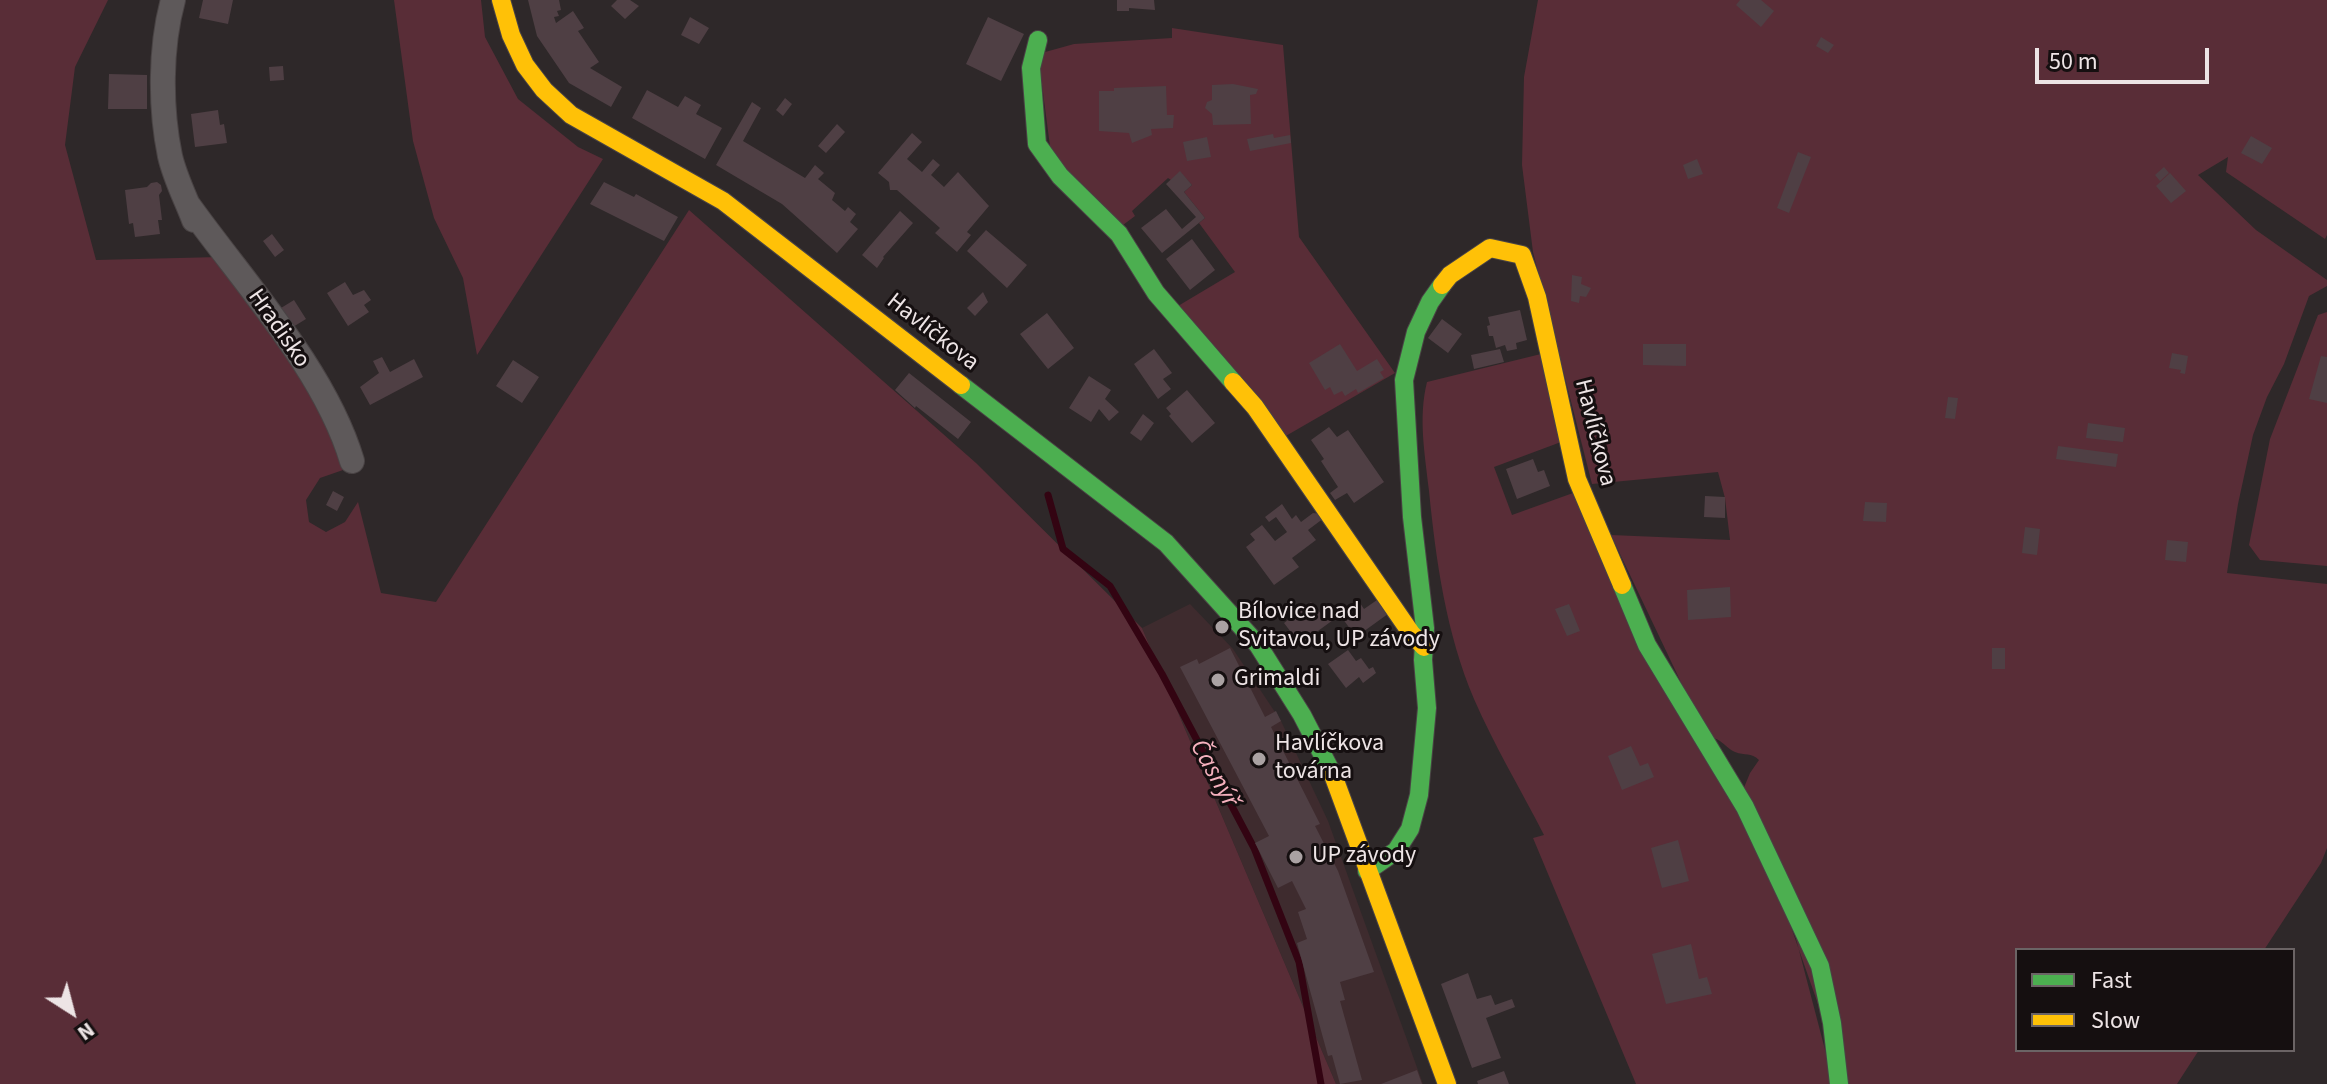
<!DOCTYPE html>
<meta charset="utf-8">
<style>
body{margin:0}
#map{position:relative;width:2327px;height:1084px;overflow:hidden;background:#2e2829;font-family:"Source Sans 3",sans-serif}
canvas{display:block}
.legend{position:absolute;left:2015px;top:948px;width:280px;height:104px;box-sizing:border-box;background:#150f10;border:2px solid #6b6465;margin:0;padding:10px 14px;list-style:none;font-size:24px;color:#ede4e5}
.legend li{display:flex;align-items:center;gap:16px;height:40px}
.legend b{width:40px;border:2px solid #6b6465}
.north{position:absolute;left:32px;top:972px;width:80px;height:80px;-webkit-text-stroke:6px #150f10;paint-order:stroke;rotate:144deg;font-size:22px;font-weight:700;line-height:32px;text-align:center;color:#ede4e5}
.north::after{content:'';display:block;margin:auto;width:28px;height:36px;background:#ede4e5;clip-path:polygon(50% 0,100% 100%,50% 72%,0 100%)}
.scale{position:absolute;left:2035px;top:48px;width:174px;height:36px;box-sizing:border-box;border:4px solid #ede4e5;border-top:0;padding-left:10px;font-size:24px;line-height:28px;white-space:nowrap;color:#ede4e5;-webkit-text-stroke:6px #150f10;paint-order:stroke}
</style>
<div id="map">
<canvas width="2327" height="1084"></canvas>
<ul class="legend">
<li><b style="height:10px;background:#4caf50"></b>Fast</li>
<li><b style="height:10px;background:#ffc107"></b>Slow</li>
</ul>
<div class="north">N</div>
<div class="scale">50 m</div>
</div>
<script>
const ctx = document.querySelector('canvas').getContext('2d');
ctx.lineJoin = 'round';
function fill(path, color) { ctx.fillStyle = color; ctx.fill(path, 'evenodd'); }
function strokePath(path, color, width, dash) { ctx.strokeStyle = color; ctx.lineWidth = width; ctx.lineCap = dash ? 'butt' : 'round'; ctx.setLineDash(dash || []); ctx.stroke(path); }
function label(font, color, halo, rows, align = 'center') {
  ctx.font = font + ' "Source Sans 3",sans-serif'; ctx.lineWidth = 6; ctx.setLineDash([]); ctx.textBaseline = 'middle'; ctx.strokeStyle = halo; ctx.fillStyle = color; for (const [text, x, y, turn = 0] of rows) {
    ctx.save(); ctx.translate(x, y); ctx.rotate((+turn || 0) * Math.PI / 180); ctx.textAlign = isNaN(turn) ? turn : align; if (halo) ctx.strokeText(text, 0, 0); ctx.fillText(text, 0, 0); ctx.restore();
  }
}
fill(new Path2D(`
 M1190,604l43,45 48,72 47,100 95,263h-87l-194,-456z`), '#3e2b2e');
fill(new Path2D(`
 M0,0h108l-33,67 -10,78 31,115 124,-3 67,95 56,94 7,28 -7,-4 -23,8 -14,22 3,22 17,10 19,-10 13,-20 23,91 55,9 253,-392 287,253 166,165 194,456h-1336z
 M394,0h87l4,37 33,62 60,48 25,12 -126,196 -14,-77 -29,-60 -21,-77z
 M1538,0h789v235l-2,4 -99,-67 2,-15 -30,18 58,55 71,50v6l-18,10 -25,68 -17,33 -14,38 -15,69 -11,69 100,11v264l-6,15 -57,87h-247v100h182l-22,34h-331l-103,-294 7,-17 9,-13c-8,-8 -14,-4 -24,-8 -11,-5 -14,-15 -28,-15l-96,-202 119,5 -5,-42 -7,-26 -126,12 -59,-232 -11,-87 2,-88z
 M1172,28l111,17 16,192 96,136 -111,64 -106,-131 57,-34 -36,-49 6,-5 -21,-26 8,-7 -12,-13 -9,8 -3,-2 -36,33 3,5 -12,9 -72,-71 -13,-100 36,-10 98,-6z
 M2327,312v254l-67,-6 -11,-15 21,-106 48,-124z
 M1541,354l20,88 -67,25 18,48 61,-22 216,419 45,172h-198l-103,-246 11,-3c-23,-45 -50,-90 -70,-136 -28,-66 -38,-138 -45,-208 -4,-37 -11,-73 -2,-109z`), '#592d37');
strokePath(new Path2D(`
 M1048,495l15,54 47,37 52,88 92,174 45,114 22,122`), '#330412', 7);
fill(new Path2D(`
 M203,0h30l-5,24 -29,-6z
 M528,0h31l2,10 -4,1 2,5 -5,1 2,6 17,-12 11,17 -6,3 21,31 -9,6 32,19 -11,20 -42,-24 -32,-47z
 M617,0h13l9,6 -14,13 -14,-13z
 M1117,0h37l1,10 -26,-2v3h-12z
 M1740,0h21l13,11 -13,16 -25,-22z
 M690,17l19,11 -10,16 -18,-9z
 M988,17l36,17 -23,47 -35,-17z
 M1821,37l13,8 -6,8 -12,-7z
 M283,66l1,14 -14,1 -1,-14z
 M109,74l38,1v34h-39z
 M1233,84l25,5 -2,5 -6,1 1,29 -38,1 -1,-11 -7,-6 2,-6 5,-2v-15z
 M1166,86l1,29h7l-1,13 -22,1 1,6 -20,8 -3,-10 -30,-2v-40h15v-3z
 M647,90l31,17 7,-11 16,9 -5,9 26,14 -17,31 -73,-41z
 M785,98l7,6 -9,12 -7,-6z
 M752,102l9,6 -18,33 62,37 10,-13 9,8 -6,6 17,14 -3,7 13,11 3,-4 8,7 -6,8 8,7 -21,24 -55,-49 -66,-39z
 M218,110l2,15 4,-1 3,19 -32,4 -4,-33z
 M837,124l8,8 -19,21 -8,-7z
 M912,133l10,9 -15,17 15,13 11,-13 7,6 -9,10 13,12 14,-15 31,34 -22,26 4,3 -14,17 -22,-19 5,-5 -43,-38h-7l-1,-8 -11,-9z
 M1273,134l1,4 16,-3 1,8 -41,8 -3,-12z
 M2251,136l21,12 -10,16 -21,-11z
 M1207,137l4,20 -24,4 -4,-19z
 M1798,152l13,5 -22,56 -12,-5z
 M1697,159l6,15 -15,5 -5,-14z
 M2164,167l5,6 -9,8 -5,-6z
 M1180,171l12,14 -8,7 21,26 -43,35 -21,-25 25,-19 16,20 14,-12 -30,-33z
 M2170,173l16,18 -15,12 -15,-17z
 M157,182l4,3 1,6 -3,4 3,25h-4l2,14 -25,3 -2,-14 -4,1 -4,-34 22,-3 4,-4z
 M604,182l30,15 2,-3 42,23 -14,24 -74,-37z
 M900,211l13,12 -30,34 1,1 -7,10 -15,-13z
 M986,230l41,35 -20,23 -40,-37z
 M272,234l12,16 -9,7 -12,-16z
 M1192,239l23,31 -25,20 -24,-31z
 M1572,275l10,2 -1,7 10,4 -5,9 -6,-1 -1,7 -8,-2z
 M345,282l8,13 11,-5 7,10 -7,5 5,7 -21,14 -21,-33z
 M983,292l5,10 -13,14 -8,-8z
 M294,300l12,19 -13,8 -12,-19z
 M1520,310l7,30 -11,3 1,6 -10,2 -2,-6 -9,3 -3,-12h-4l-2,-10 3,-1 -2,-8z
 M1047,313l27,35 -26,21 -28,-35z
 M1442,319l20,15 -14,19 -20,-15z
 M1340,344l17,27 20,-12 7,11 -4,2 4,6 -26,15 -2,-4 -11,7 -3,-5 -8,4 -4,-8 -5,3 -16,-27z
 M1643,344h43v22l-43,-1z
 M1154,349l18,24 -9,6 8,10 -13,10 -24,-35z
 M1500,349l4,13 -30,7 -3,-14z
 M2172,353l16,3 -3,18 -5,-1 1,-3 -12,-2z
 M2321,356l6,1v46l-18,-4z
 M382,357l8,15 24,-13 9,18 -53,28 -10,-18 19,-14 -6,-12z
 M513,360l26,17 -17,26 -26,-17z
 M909,373l62,49 -13,17 -42,-33 -1,2 -20,-18z
 M1089,376l22,14 -6,9 14,13 -10,9 -10,-12 -8,13 -22,-14z
 M1187,390l28,33 -23,20 -23,-27 2,-2 -5,-6z
 M1948,397l10,1 -3,21 -10,-1z
 M1143,414l11,9 -13,18 -11,-8z
 M2088,423l37,5 -2,14 -37,-4z
 M1329,427l8,10 11,-7 36,52 -30,21 -7,-10 -12,7 -5,-7 8,-6 -17,-26 3,-2 -13,-19z
 M2058,446l60,8 -2,13 -60,-8z
 M1533,459l5,13 6,-2 6,16 -33,13 -11,-30z
 M333,491l11,6 -7,14 -11,-6z
 M1705,496l20,1v21l-21,-1z
 M1865,502l22,1 -1,19 -23,-1z
 M1282,504l10,15 4,-4 5,7 12,-9 15,2 -20,15 8,10 -24,18 7,9 -25,18 -28,-38 9,-7 -5,-6 12,-9 13,16 12,-9 -11,-15 -7,5 -4,-5z
 M2025,527l15,2 -3,26 -15,-2z
 M2167,540l21,2 -2,20 -21,-2z
 M1730,587l1,30 -43,3 -1,-30z
 M1358,600l6,9 13,-9 15,11 -36,26 -16,-22 -40,29 -16,-21 27,-21 11,13 14,-11 7,8z
 M1569,604l11,27 -13,5 -12,-27z
 M1230,648l35,69 11,-6 5,10 -10,6 49,97 -5,2 23,45 36,101 -34,10 5,18 -5,1 22,79 -22,4 -8,-29 -4,1 -31,-113 10,-4 -9,-27 8,-3 -14,-28 -14,7 -23,-45 14,-7 -89,-169 17,-8 2,5z
 M1992,648h13v21h-13z
 M1348,650l8,11 5,-3 8,11 4,-2 3,6 -13,10 -4,-6 -13,11 -18,-24z
 M1631,746l9,20 8,-3 6,14 -32,13 -14,-34z
 M1678,840l11,41 -27,7 -11,-40z
 M1691,944l8,35 8,-2 5,17 -46,10 -14,-50z
 M1468,973l9,26 14,-4 4,10 17,-6 3,8 -29,11 15,40 -29,10 -31,-84z
 M1417,1070l5,14h-41z
 M1504,1071l5,13h-31l-1,-3z`), '#4f3f44');
const street = new Path2D(`
 M173,0c-13,47 -13,108 -3,156 5,22 16,43 24,64
 M189,206c55,77 136,164 163,255`);
const fast = new Path2D(`
 M1038,40l-7,28 6,76 23,32 59,58 37,59 77,89
 M961,385l205,158 92,102 44,70 31,60
 M1622,585l25,60 98,162 75,159 12,57 7,61
 M1367,871l29,-20 14,-22 9,-34 8,-87 -4,-48 2,-32 -13,-111 -8,-137 12,-48 14,-30 12,-17`);
const slow = new Path2D(`
 M501,0l10,35 14,30 19,25 27,25 152,86 238,184
 M1442,285l8,-10 40,-27 32,7 15,42 40,182 45,106
 M1233,382l22,25 156,226 13,14
 M1333,775l114,309`);
strokePath(street, '#494344', 26);
strokePath(fast, '#494344', 20);
strokePath(slow, '#494344', 20);
strokePath(street, '#5e595a', 24);
strokePath(fast, '#4caf50', 18);
strokePath(slow, '#ffc107', 18);
for (const [x, y, r, color] of [
 [1222,627,8,"#aaa2a3"],
 [1218,680,8,"#aaa2a3"],
 [1259,759,8,"#aaa2a3"],
 [1296,857,8,"#aaa2a3"]
]) { const dot = new Path2D(); dot.arc(x, y, r, 0, 2 * Math.PI); ctx.fillStyle = color; ctx.fill(dot); strokePath(dot, '#150f10', 3); }
label('24px', '#ede4e5', '#150f10', [
 ["Hradisko",278,329,55],
 ["Havlíčkova",932,333,38],
 ["Havlíčkova",1594,433,76]
]);
label('24px', '#ede4e5', '#150f10', [
 ["Bílovice nad",1238,613],
 ["Svitavou, UP závody",1238,641],
 ["Grimaldi",1234,680],
 ["Havlíčkova",1275,745],
 ["továrna",1275,773],
 ["UP závody",1312,857]
], 'left');
label('italic 26px', '#f6b1be', '#150f10', [
 ["Časnýř",1213,774,61]
]);
</script>
